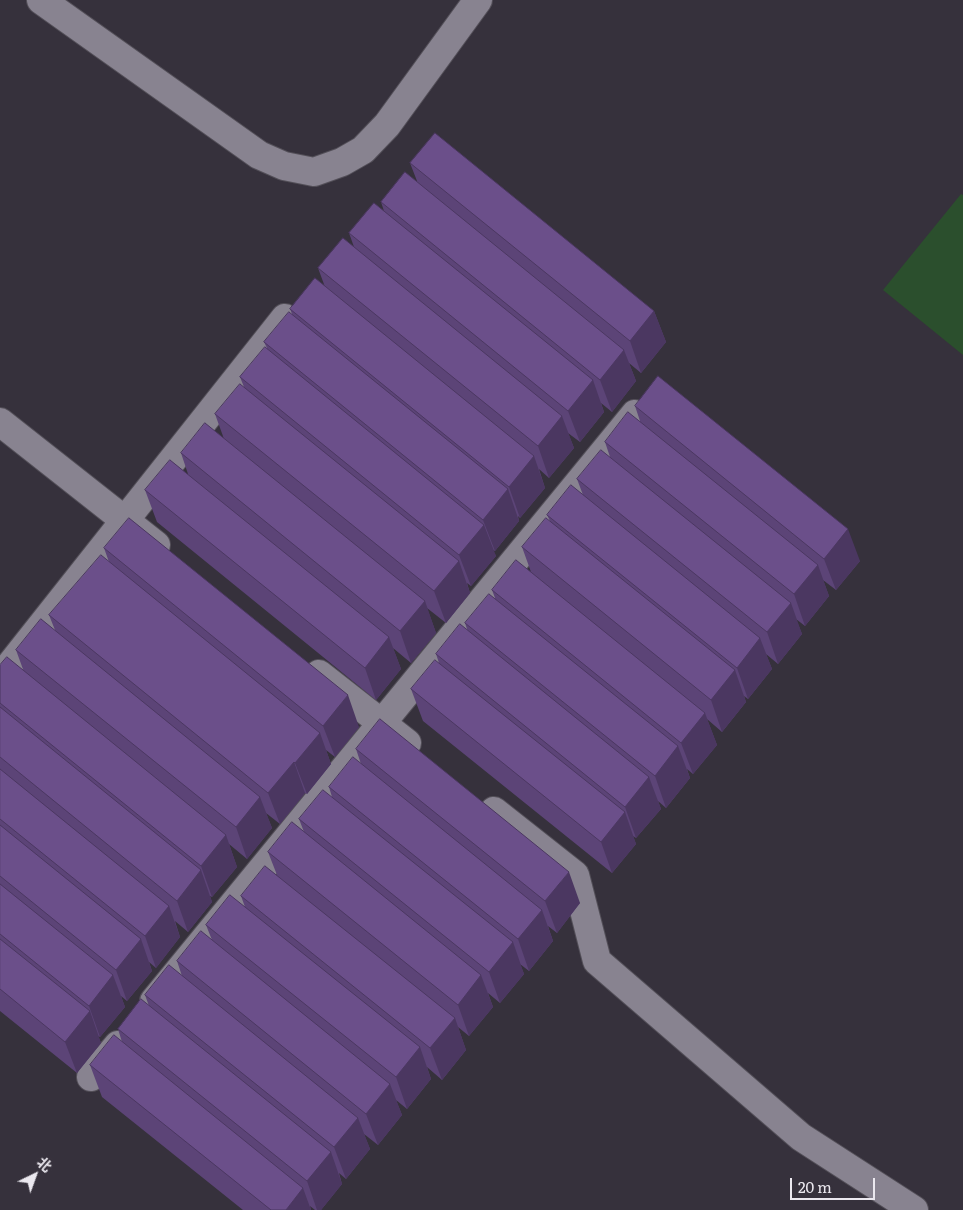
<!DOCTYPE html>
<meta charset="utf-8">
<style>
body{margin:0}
#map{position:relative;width:963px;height:1210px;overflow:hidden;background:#36313c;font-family:Literata,"Noto Sans SC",serif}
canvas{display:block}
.north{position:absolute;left:10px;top:1150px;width:50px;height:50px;-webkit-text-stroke:4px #36313c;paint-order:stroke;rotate:42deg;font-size:14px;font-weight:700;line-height:20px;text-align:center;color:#ebe8ef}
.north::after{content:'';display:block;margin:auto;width:18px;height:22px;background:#ebe8ef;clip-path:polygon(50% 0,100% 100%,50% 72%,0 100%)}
.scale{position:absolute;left:790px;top:1178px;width:85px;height:22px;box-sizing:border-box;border:2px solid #ebe8ef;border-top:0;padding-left:6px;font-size:15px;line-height:18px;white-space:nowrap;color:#ebe8ef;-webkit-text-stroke:4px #36313c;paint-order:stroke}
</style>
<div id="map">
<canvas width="963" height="1210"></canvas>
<div class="north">北</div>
<div class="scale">20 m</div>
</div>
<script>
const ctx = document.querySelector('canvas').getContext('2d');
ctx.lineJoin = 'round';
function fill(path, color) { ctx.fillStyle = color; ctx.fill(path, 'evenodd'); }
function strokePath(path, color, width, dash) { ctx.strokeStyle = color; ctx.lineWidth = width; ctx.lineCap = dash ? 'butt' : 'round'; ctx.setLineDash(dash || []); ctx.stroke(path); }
fill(new Path2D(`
 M961,194l2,1v160l-80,-65z`), '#2b4f2d');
const minor = new Path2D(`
 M41,0l218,155 25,11 30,6 28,-10 21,-12 24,-25 91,-125
 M0,422l156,123
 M319,674l88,69
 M0,678l285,-360
 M494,811l81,64 22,86 204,176 113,73
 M154,1001l481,-587
 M91,1077l27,-32`);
strokePath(minor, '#534f58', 30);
strokePath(minor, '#888390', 28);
fill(new Path2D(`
 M410,163l244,148 12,31 -25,31 -12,-10 7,18 -24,31 -11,-9 3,9 -24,30 -12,-9 6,15 -25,30 -10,-9 6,19 -25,30 -2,-2 1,5 -24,30 -2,-1 3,6 -25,30 -4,-3 3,10 -24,30 -19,-15 9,25 -25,30 -18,-15 8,21 -25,31 -219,-178 -12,-32 43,-16 -7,-21 43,-14 -9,-25 29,-27 -4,-10 27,-29 -3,-6 28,-28 -2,-5 35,-22 -7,-19 36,-21 -5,-14 35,-22 -3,-9 36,-21z
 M635,406l225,155 -24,29 -13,-10 6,16 -24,30 -9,-7 6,15 -24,30 -12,-10 6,15 -24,30 -4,-3 2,6 -24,30 -15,-13 10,26 -24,29 -6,-5 3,9 -24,30 -8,-7 3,8 -25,29 -3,-2 3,8 -24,29 -189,-152 -12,-32 28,-26 -3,-9 32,-22 -3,-9 30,-25 -3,-8 39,-18 -9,-25 28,-26 -3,-6 36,-20 -6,-16 33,-22 -5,-15 35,-21z
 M104,548l255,179 -24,30 -9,-7 5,14 -24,30 -2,-1 -25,31 -14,-11 6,15 -25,31 -18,-15 8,23 -25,30 -2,-1 2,6 -24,30 -13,-11 5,16 -24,31 -7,-6 3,9 -25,30 -6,-5 4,11 -25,30 -2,-1 3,7 -24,30 -77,-62v-346l24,7 -8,-22 39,-20 -6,-15 60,-53z
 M356,749l224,154 -23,30 -9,-7 5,15 -24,30 -9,-7 4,10 -24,29 -12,-10 5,14 -24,29 -11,-9 8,23 -24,30 -15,-13 4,12 -24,30 -11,-9 6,15 -24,30 -14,-11 6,15 -24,30 -7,-6 3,11 -21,26h-6l-5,-4 1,4h-68l-141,-113 -12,-32 32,-23 -4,-13 31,-23 -4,-11 37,-19 -5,-15 35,-21 -6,-15 39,-18 -4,-11 36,-21 -9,-23 36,-20 -5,-13 33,-22 -3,-10 32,-23z`), '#5c4477');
fill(new Path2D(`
 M654,311l12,31 -25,31 -11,-32z
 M624,350l12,31 -24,31 -12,-32z
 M593,380l11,32 -24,30 -12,-31z
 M562,416l12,32 -25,30 -11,-32z
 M534,456l11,32 -25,30 -11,-31z
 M508,489l11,32 -24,30 -12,-31z
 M484,525l12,31 -25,30 -12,-31z
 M848,529l12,32 -24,29 -12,-31z
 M459,561l11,32 -24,30 -12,-32z
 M818,565l11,31 -24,30 -11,-32z
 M425,601l11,32 -25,30 -11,-32z
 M791,603l11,31 -24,30 -11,-32z
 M389,637l12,32 -25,31 -11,-32z
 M760,638l12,31 -24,30 -11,-31z
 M735,670l11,32 -24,30 -11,-32z
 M348,695l11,32 -24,30 -12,-31z
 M705,713l12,32 -24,29 -12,-31z
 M320,733l11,31 -24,30 -12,-31z
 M678,746l12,32 -24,30 -11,-32z
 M294,762l11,31 -25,31 -12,-31z
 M649,777l12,32 -25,29 -11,-31z
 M260,797l12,31 -25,31 -11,-32z
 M625,812l11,32 -24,29 -11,-31z
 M226,835l11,32 -25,30 -11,-31z
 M201,870l11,32 -24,30 -11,-31z
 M569,872l11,31 -23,30 -12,-32z
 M169,906l11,31 -24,31 -11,-32z
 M542,910l11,31 -24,30 -11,-32z
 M141,939l11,32 -25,30 -11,-31z
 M513,942l11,32 -24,29 -11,-31z
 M113,975l12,32 -25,30 -11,-31z
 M481,975l12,32 -24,29 -11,-31z
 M90,1011l11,32 -24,30 -12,-31z
 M455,1018l11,32 -24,30 -12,-32z
 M420,1047l11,32 -24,30 -11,-32z
 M390,1084l12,31 -24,30 -12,-31z
 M358,1118l12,31 -24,30 -12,-32z
 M331,1152l11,32 -21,26h-4l-10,-29z
 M303,1188l8,22h-25z`), '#4b3761');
const building = new Path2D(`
 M435,133l219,178 -24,30 -220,-178z
 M405,172l219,178 -24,30 -219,-178z
 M374,203l219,177 -25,31 -219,-178z
 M343,238l219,178 -24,30 -220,-178z
 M315,278l219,178 -25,31 -219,-178z
 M289,312l219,177 -25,31 -219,-178z
 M265,347l219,178 -25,30 -219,-178z
 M658,376l190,153 -24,30 -189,-153z
 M240,384l219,177 -25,30 -219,-177z
 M628,412l190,153 -24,29 -189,-152z
 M205,423l220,178 -25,30 -219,-178z
 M601,450l190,153 -24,29 -190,-153z
 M170,460l219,177 -24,31 -220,-178z
 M571,485l189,153 -23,30 -190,-153z
 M129,518l219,177 -25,31 -219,-178z
 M546,518l189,152 -24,30 -189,-153z
 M101,555l219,178 -25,30 -1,-1 -26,31 -219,-178z
 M516,560l189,153 -24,30 -189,-153z
 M489,594l189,152 -23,30 -190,-153z
 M41,619l219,178 -24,30 -220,-177z
 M460,624l189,153 -24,30 -189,-153z
 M7,657l219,178 -25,31 -201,-163v-38z
 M435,660l190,152 -24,30 -190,-153z
 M0,707l201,163 -24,31 -177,-144z
 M380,719l189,153 -24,29 -189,-152z
 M353,757l189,153 -24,29 -189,-152z
 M0,769l169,137 -24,30 -145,-117z
 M323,790l190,152 -24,30 -190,-153z
 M292,822l189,153 -23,30 -190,-153z
 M0,825l141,114 -25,31 -116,-94z
 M265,866l190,152 -25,30 -189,-152z
 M0,884l113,91 -24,31 -89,-72z
 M230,895l190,152 -24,30 -190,-152z
 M201,931l189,153 -24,30 -189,-153z
 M0,939l90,72 -25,31 -65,-53z
 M169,965l189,153 -24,29 -189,-152z
 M141,999l190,153 -24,29 -189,-152z
 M114,1035l189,153 -17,22h-15l-181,-145z`);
fill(building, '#6b4f8a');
strokePath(building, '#4b3761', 1);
</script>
